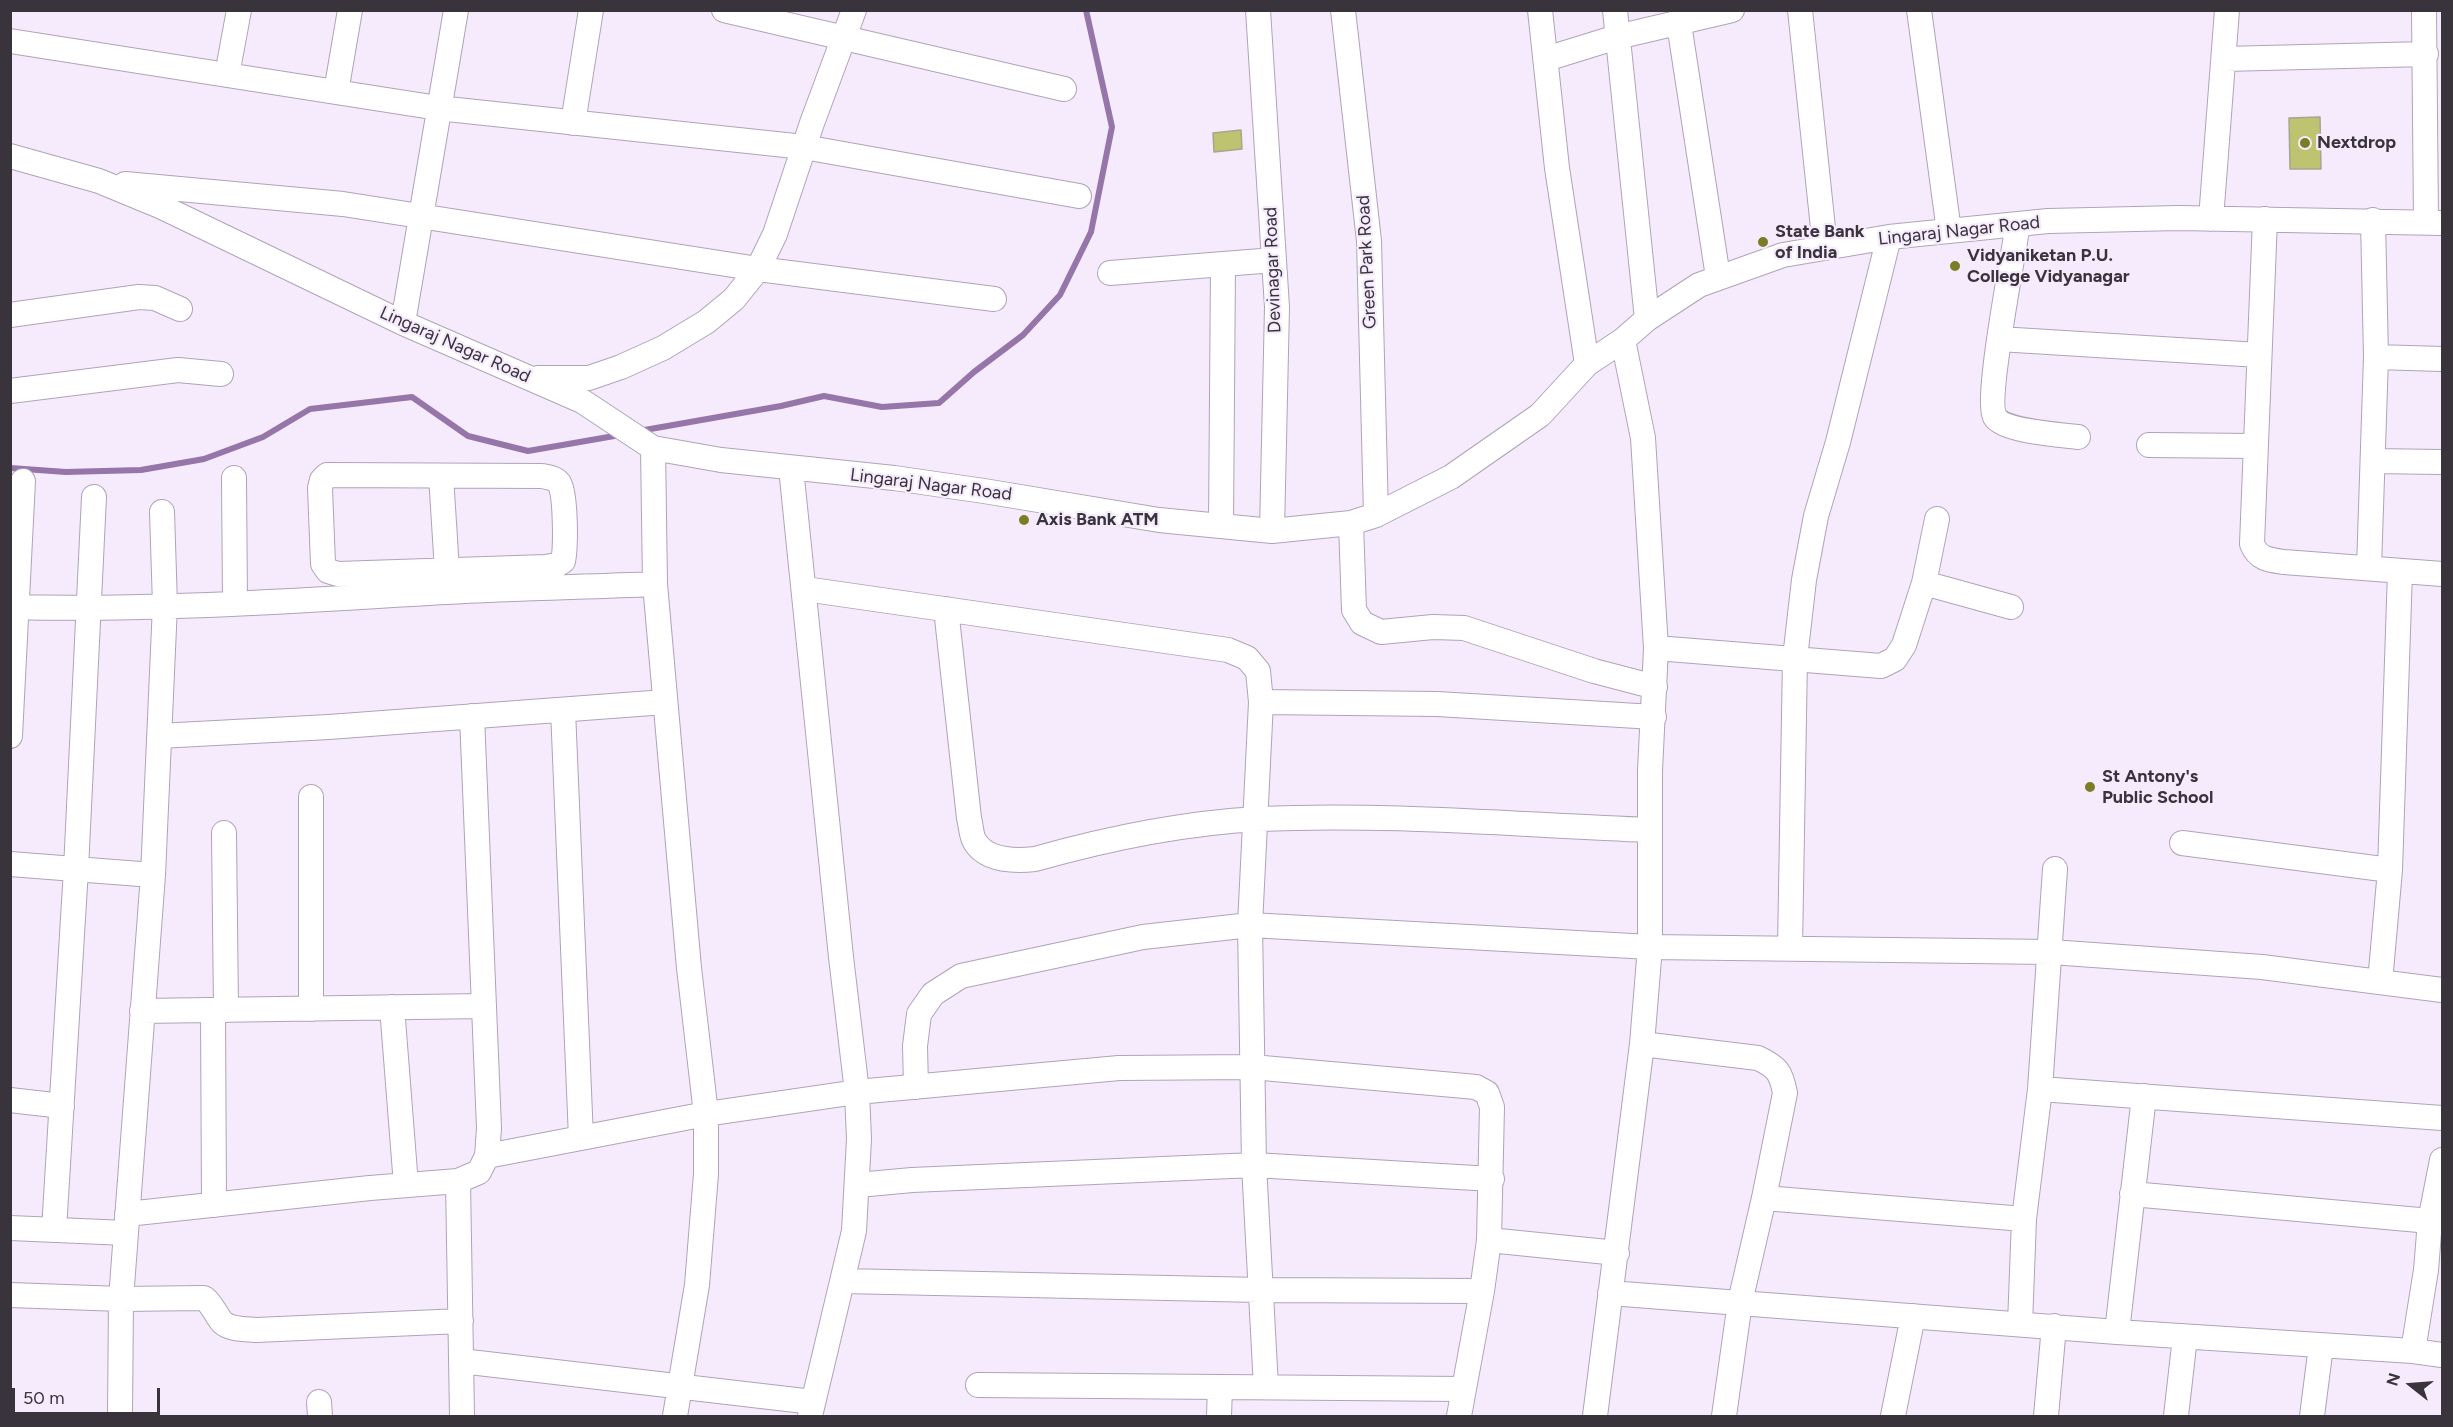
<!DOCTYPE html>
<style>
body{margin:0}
#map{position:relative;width:2453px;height:1427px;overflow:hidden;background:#f6ebfc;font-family:Figtree,sans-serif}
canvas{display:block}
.frame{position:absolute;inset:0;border:12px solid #39333c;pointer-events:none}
.north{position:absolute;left:2381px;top:1355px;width:60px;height:60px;-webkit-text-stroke:4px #f6ebfc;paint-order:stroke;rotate:287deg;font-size:16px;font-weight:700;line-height:24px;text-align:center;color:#39333c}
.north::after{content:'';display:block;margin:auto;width:21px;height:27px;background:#39333c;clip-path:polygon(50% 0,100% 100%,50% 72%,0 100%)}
.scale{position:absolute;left:12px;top:1388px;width:148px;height:27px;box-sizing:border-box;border:3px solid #39333c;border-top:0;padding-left:8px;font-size:18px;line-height:21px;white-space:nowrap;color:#39333c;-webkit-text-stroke:4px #f6ebfc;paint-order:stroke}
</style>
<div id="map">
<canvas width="2453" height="1427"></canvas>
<div class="frame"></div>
<div class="north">N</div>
<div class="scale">50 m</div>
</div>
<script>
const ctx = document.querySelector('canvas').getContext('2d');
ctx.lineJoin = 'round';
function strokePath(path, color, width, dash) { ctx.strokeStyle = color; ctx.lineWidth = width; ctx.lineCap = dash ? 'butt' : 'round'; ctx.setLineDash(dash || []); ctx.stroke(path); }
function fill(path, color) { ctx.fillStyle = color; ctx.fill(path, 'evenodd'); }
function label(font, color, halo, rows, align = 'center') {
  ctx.font = font + ' Figtree,sans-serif'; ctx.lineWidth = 4.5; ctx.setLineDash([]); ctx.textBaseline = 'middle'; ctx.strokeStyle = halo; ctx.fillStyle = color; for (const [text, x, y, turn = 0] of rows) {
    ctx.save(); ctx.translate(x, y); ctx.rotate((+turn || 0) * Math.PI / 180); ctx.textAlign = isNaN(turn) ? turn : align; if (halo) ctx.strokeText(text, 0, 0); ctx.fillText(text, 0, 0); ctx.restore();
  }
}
strokePath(new Path2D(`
 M639,431l142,-25 43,-10 58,11 57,-4 35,-31 49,-37 37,-40 31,-63 21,-105 -26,-117
 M10,468l56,4 75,-2 63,-11 59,-22 47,-28 102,-12 56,39 60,15 92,-16`), '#9675a8', 6);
const building = new Path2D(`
 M2320,117l1,52h-31l-1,-51z
 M1241,130l1,19 -28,3 -1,-19z`);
fill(building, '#bec36f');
strokePath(building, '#a4a68f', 1.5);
const minor = new Path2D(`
 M724,10l340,79
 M1258,10l19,297 -5,224
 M1343,10l26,231 7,274
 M1540,10l17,158 30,196
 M1615,10l32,309
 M1800,10l25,237
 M1919,10l30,221
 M2424,10l2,211
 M1679,24l39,253
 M10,41l428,67 366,39 275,49
 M1546,59l71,-22 115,-27
 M2224,59l202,-5
 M227,75l12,-65
 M336,92l14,-82
 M573,123l18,-113
 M10,156l89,25 63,26 241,116 179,78 71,47 68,12 173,18 90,13 175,29 113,11 79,-8 25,-8 75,-38 89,-62 47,-51 36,-24 24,-21 52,-34 84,-30 106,-18 159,-16 131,-3 263,5
 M125,184l218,20 415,65 236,30
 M2211,219l16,-209
 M2265,219l-13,325c6,15 17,16 32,18l158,12
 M2018,224c-4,28 -33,175 -23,193 8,14 66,18 83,20
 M1110,273l164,-13
 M10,315l129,-18 16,1 25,11
 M403,323l53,-313
 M1999,339l260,16
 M2376,357l66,2
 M538,378h51l32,-11 42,-19 43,-26 28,-23 24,-30 17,-35 37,-111 42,-113
 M10,391l168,-21 43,4
 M2149,445l106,1
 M653,448l2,136 34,384 17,146v60l-9,111 -22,131
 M2373,461l69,1
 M791,468l50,489 16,135 2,47 -5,92 -44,185
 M327,475l215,1c6,1 13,2 17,7 7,11 7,65 4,78l-6,4 -12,2 -207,7 -10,-3 -5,-7 -3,-76 2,-8z
 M441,476l7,110
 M234,478l1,125
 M1351,523l3,87 8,13 19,9 52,-5 31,1 130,43 61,16
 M1221,526l2,-261
 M2369,568l7,-211 -3,-137
 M1924,583l87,24
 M805,589l423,61 19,8 11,13 3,31 -11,223 4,240 12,222
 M10,607c146,4 291,-7 436,-15 70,-4 140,-5 209,-8
 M946,609l23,209c2,7 2,18 6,24 12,19 41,19 60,17 71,-20 149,-36 223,-40 130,-6 262,6 391,11
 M1656,648l225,18 14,-7 9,-14 20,-62 13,-64
 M1261,702l176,2 217,13
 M563,710l18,428
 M10,736l13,-255
 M159,736l170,-9 336,-25
 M311,797v212
 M224,833l2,177
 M2182,843l208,27
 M10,864l143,11
 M2055,869l-15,220 402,29
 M1790,948l5,-290 9,-78 12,-64 22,-74 51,-205
 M2380,982l10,-112 10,-299
 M392,1007l14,178
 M213,1010l1,195
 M142,1011l342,-5
 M1642,1044l116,14c19,9 23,14 27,35l-21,105 -24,104 -16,114
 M916,1087l-1,-41 4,-32 14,-20 28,-18 182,-39 107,-12 400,22 401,5 211,15 180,23
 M10,1100l52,6
 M487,1156l219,-42 151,-22 262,-24 133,-1 224,20 11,6 5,14 -3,133 -7,51 -23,125
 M458,1181l4,235
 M858,1185l54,-5 342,-15 238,14
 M2132,1194l298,27
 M1764,1198l260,21
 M127,1214l243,-26 88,-7 21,-9 8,-16 2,-28 -17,-412
 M10,1228l116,5
 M54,1230l22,-361 18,-372
 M1489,1240l128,13
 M843,1281l417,9 222,1
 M1610,1293l507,39 296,19 29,4
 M10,1295l111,4 83,-1c9,7 11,16 18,24 8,8 24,7 34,8l205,-9
 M2020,1324l4,-105 16,-130
 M2117,1332l27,-236
 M2413,1351l13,-81 4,-49 12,-61
 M461,1361l352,41
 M978,1385l485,4
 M319,1402l1,14
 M120,1416l1,-117 32,-424 12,-270 -3,-93
 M1219,1416l1,-28
 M1595,1416l47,-372 8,-97v-176l6,-123 -13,-210 -20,-98
 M1893,1416l20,-100
 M2046,1416l8,-90
 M2176,1416l9,-79
 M2312,1416l9,-70`);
strokePath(minor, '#b0a3b8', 26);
strokePath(minor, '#fff', 24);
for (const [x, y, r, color] of [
 [2305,143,6,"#7a7d26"],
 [1763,242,6,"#7a7d26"],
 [1955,266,6,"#7a7d26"],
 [1024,520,6,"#7a7d26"],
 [2090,787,6,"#7a7d26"]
]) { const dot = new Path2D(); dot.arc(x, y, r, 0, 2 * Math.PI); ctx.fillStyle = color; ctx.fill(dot); strokePath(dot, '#f6ebfc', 2); }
label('bold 18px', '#39333c', '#f6ebfc', [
 ["Nextdrop",2317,143],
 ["State Bank",1775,232],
 ["of India",1775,253],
 ["Vidyaniketan P.U.",1967,256],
 ["College Vidyanagar",1967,277],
 ["Axis Bank ATM",1036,520],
 ["St Antony's",2102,777],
 ["Public School",2102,798]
], 'left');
label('18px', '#39333c', '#f6ebfc', [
 ["Lingaraj Nagar Road",1959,231,-6],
 ["Green Park Road",1367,262,-93],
 ["Devinagar Road",1273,270,-92],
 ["Lingaraj Nagar Road",455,345,24],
 ["Lingaraj Nagar Road",931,485,7]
]);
</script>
